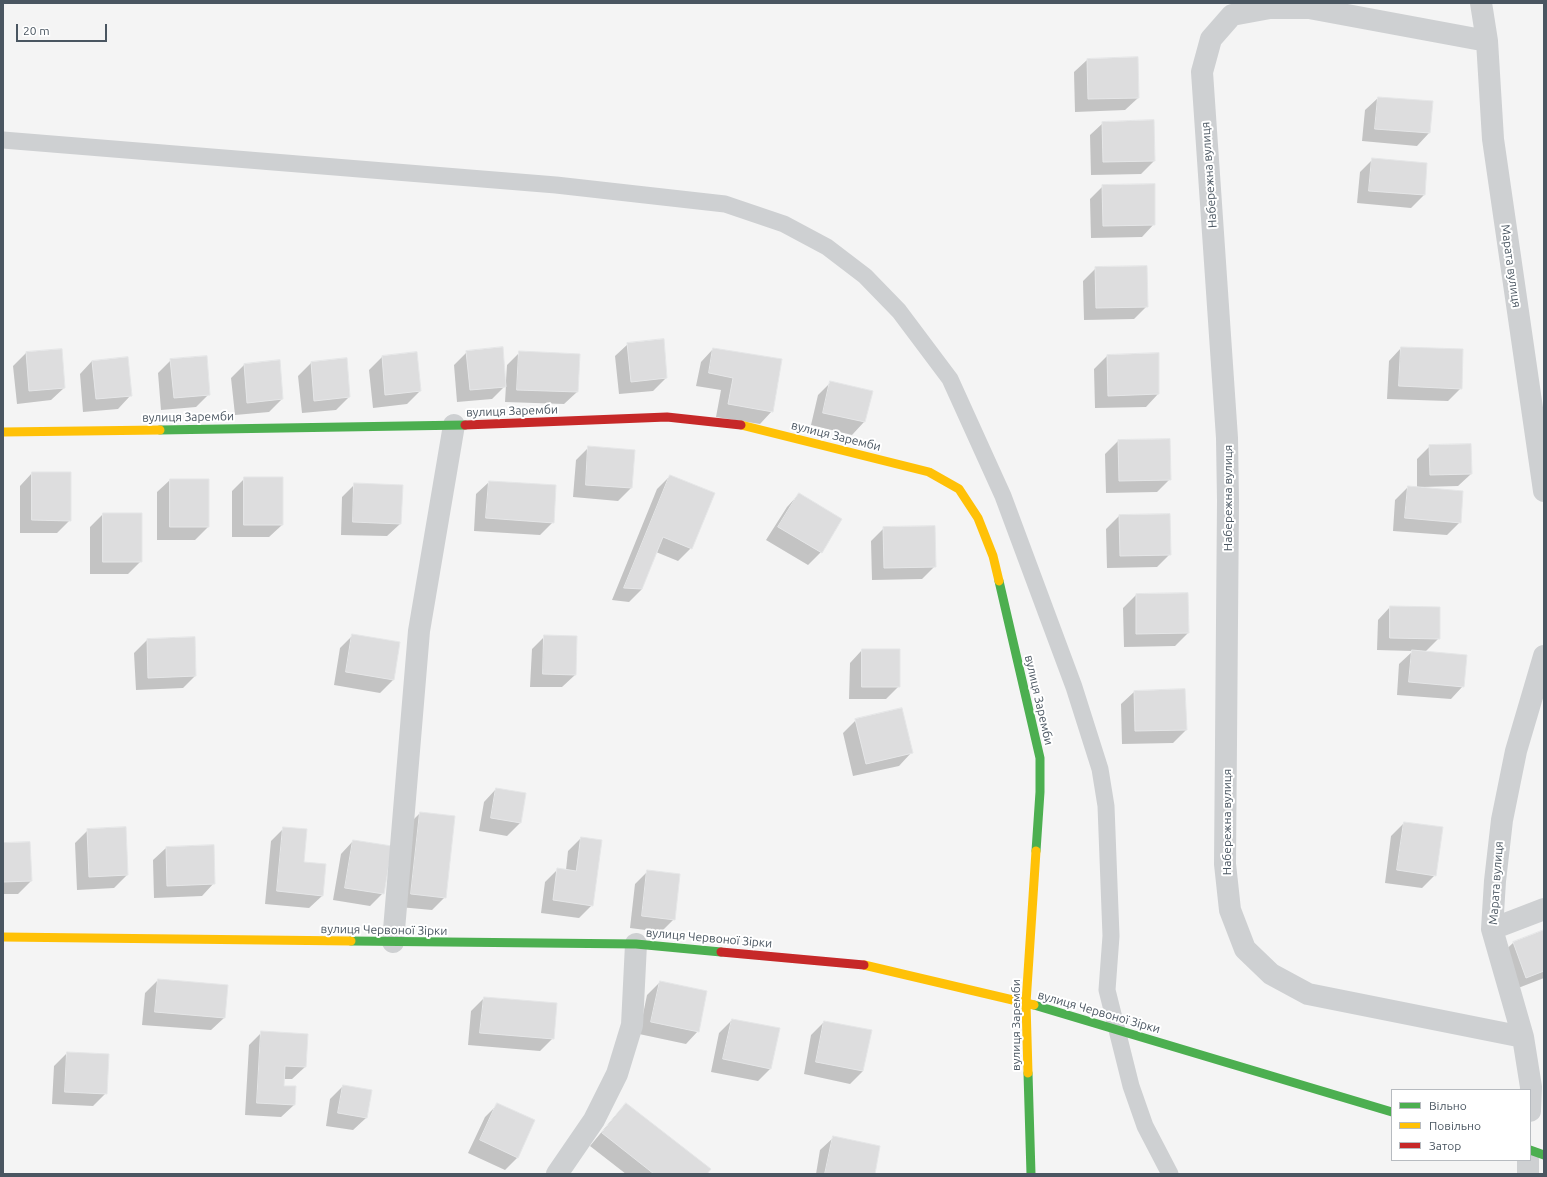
<!DOCTYPE html>
<meta charset="utf-8">
<style>
body{margin:0}
#map{position:relative;width:1547px;height:1177px;overflow:hidden;background:#f4f4f4;font-family:Ubuntu,sans-serif}
canvas{display:block}
.frame{position:absolute;inset:0;border:4px solid #4a5661;pointer-events:none}
.legend{position:absolute;left:1391px;top:1089px;width:140px;height:72px;box-sizing:border-box;background:#fff;border:1px solid #b7bbc0;margin:0;padding:5px 7px;list-style:none;font-size:12px;color:#4a5661}
.legend li{display:flex;align-items:center;gap:8px;height:20px}
.legend b{width:20px;border:1px solid #b7bbc0}
.scale{position:absolute;left:16px;top:24px;width:91px;height:18px;box-sizing:border-box;border:2px solid #4a5661;border-top:0;padding-left:5px;font-size:12px;line-height:14px;white-space:nowrap;color:#4a5661;-webkit-text-stroke:3px #fff;paint-order:stroke}
</style>
<div id="map">
<canvas width="1547" height="1177"></canvas>
<div class="frame"></div>
<ul class="legend">
<li><b style="height:5px;background:#4caf50"></b>Вільно</li>
<li><b style="height:5px;background:#ffc107"></b>Повільно</li>
<li><b style="height:5px;background:#c62828"></b>Затор</li>
</ul>
<div class="scale">20 m</div>
</div>
<script>
const ctx = document.querySelector('canvas').getContext('2d');
ctx.lineJoin = 'round';
function fill(path, color) { ctx.fillStyle = color; ctx.fill(path, 'evenodd'); }
function strokePath(path, color, width, dash) { ctx.strokeStyle = color; ctx.lineWidth = width; ctx.lineCap = dash ? 'butt' : 'round'; ctx.setLineDash(dash || []); ctx.stroke(path); }
function label(font, color, halo, rows, align = 'center') {
  ctx.font = font + ' Ubuntu,sans-serif'; ctx.lineWidth = 4; ctx.setLineDash([]); ctx.textBaseline = 'middle'; ctx.strokeStyle = halo; ctx.fillStyle = color; for (const [text, x, y, turn = 0] of rows) {
    ctx.save(); ctx.translate(x, y); ctx.rotate((+turn || 0) * Math.PI / 180); ctx.textAlign = isNaN(turn) ? turn : align; if (halo) ctx.strokeText(text, 0, 0); ctx.fillText(text, 0, 0); ctx.restore();
  }
}
fill(new Path2D(`
 M1087,60l51,38 -13,12 -50,2 -1,-40z
 M1378,98l51,35 -12,13 -55,-5 3,-31z
 M1103,123l51,38 -13,13 -50,1 -1,-40z
 M1372,160l52,35 -13,13 -54,-5 3,-31z
 M1103,186l51,38 -12,13 -51,1 -1,-39z
 M1096,268l51,38 -13,13 -50,1 -1,-39z
 M628,344l38,34 -13,13 -34,3 -4,-38z
 M1401,348l60,40 -13,13 -61,-2 2,-38z
 M713,349l59,62 -12,13 -44,-7 5,-27 -25,-4 5,-24z
 M467,352l38,29h1l1,-16 13,-13 57,40 -13,12 -59,-2 1,-17 -14,14 -35,3 -3,-37z
 M26,353l38,35 -13,12 -34,4 -4,-38z
 M1107,356l51,38 -12,13 -51,1 -1,-39z
 M382,357l38,34 -13,13 -34,4 -4,-38z
 M171,360l38,34 -13,13 -35,3 -3,-37z
 M92,361l38,35 -12,13 -35,3 -3,-38z
 M311,363l38,34 -13,13 -34,3 -4,-37z
 M244,365l38,34 -13,13 -34,3 -4,-37z
 M831,382l41,10 -8,30 -12,13 -41,-10 7,-30z
 M1118,441l52,38 -13,13 -51,1 -1,-39z
 M1430,446l41,28 -13,12 -37,1v1l39,34 -13,13 -54,-4 2,-31 13,-13 9,1v-29z
 M589,447l45,4 -3,37 -13,13 -45,-4 3,-37z
 M32,473l38,47 -13,13h-37v-47z
 M670,476l21,72 -13,13 -22,-9 -14,37 -13,13 -17,-2 45,-111z
 M245,478l37,47 -13,12h-37v-46z
 M170,480l38,47 -13,13h-38v-48z
 M489,482l64,40 -13,13 -66,-4 2,-37z
 M355,484l45,40 -13,12 -46,-1 1,-38z
 M799,494l22,58 -13,13 -42,-25 21,-33z
 M103,514h38v47l-13,13h-38v-47z
 M1119,516l51,38 -13,13 -50,1 -1,-39z
 M884,528l51,38 -13,13 -50,1 -1,-39z
 M1187,594l1,39 -13,13 -51,1 -1,-39 13,-13z
 M1390,607l49,31 -14,14 38,34 -12,13 -54,-4 2,-31 14,-13 -36,-1 1,-30z
 M353,635l46,8 -6,37 -13,13 -46,-8 6,-37z
 M545,636l30,39 -13,12h-32l2,-38z
 M147,640l48,36 -12,12 -47,2 -2,-37z
 M862,650l37,36 -13,13h-37l1,-36z
 M1184,690l2,40 -13,13 -51,1 -1,-40 13,-12z
 M856,720l55,33 -12,13 -46,10 -10,-43z
 M496,789l24,34 -13,13 -28,-5 5,-29z
 M420,813l25,84 -13,13 -33,-3 8,-81z
 M1404,823l31,52 -13,13 -37,-5 6,-47z
 M284,828l38,68 -13,12 -44,-4 6,-63z
 M88,830l39,45 -13,13 -37,2 -2,-47z
 M581,838l11,67 -13,13 -38,-5 4,-31 13,-13 8,1 2,-19z
 M353,841l30,52 -13,13 -37,-6 8,-46z
 M3,844l28,37 -13,13h-15z
 M166,848l48,35 -12,13 -48,2 -1,-38z
 M648,871l26,48 -13,13 -31,-4 5,-44z
 M1544,931v47l-31,12 -13,-35 13,-12z
 M158,980l66,38 -13,12 -69,-5 3,-32z
 M660,982l38,49 -12,13 -47,-10 8,-39z
 M484,998l69,40 -13,13 -72,-6 3,-34z
 M732,1020l39,48 -13,13 -47,-9 8,-39z
 M824,1022l39,49 -13,13 -46,-10 7,-39z
 M262,1032l43,35 -13,12h-8l-1,8 11,18 -13,12 -36,-2 4,-70z
 M67,1053l39,40 -13,13 -41,-2 2,-38z
 M343,1086l23,32 -13,12 -27,-4 4,-27z
 M498,1104l20,53 -13,13 -37,-17 17,-36z
 M626,1104l80,70h-80l-36,-28 24,-29z
 M833,1138l41,36h-58l4,-24z`), '#0003');
const building = new Path2D(`
 M1138,57l1,41 -51,1 -1,-40z
 M1378,97l55,4 -3,32 -55,-4z
 M1154,120l1,41 -52,1 -1,-40z
 M1372,158l55,5 -2,32 -56,-4z
 M1155,184v41l-52,1 -1,-41z
 M1147,266l1,41 -52,1 -1,-41z
 M664,339l3,39 -36,4 -4,-39z
 M503,347l3,40 -36,3 -4,-39z
 M1401,347l62,2 -1,40 -63,-3z
 M713,348l69,11 -9,53 -45,-8 5,-26 -24,-5z
 M62,349l3,39 -36,3 -3,-39z
 M519,351l61,3 -2,38 -61,-2z
 M417,352l4,39 -36,4 -3,-39z
 M1159,353v41l-51,2 -1,-41z
 M207,356l3,39 -36,3 -4,-39z
 M128,357l4,39 -36,3 -4,-38z
 M347,358l3,39 -36,4 -3,-39z
 M280,360l3,39 -36,4 -3,-39z
 M830,381l43,10 -8,31 -42,-9z
 M1170,439l1,41 -52,1 -1,-41z
 M1471,444l1,30 -42,1 -1,-30z
 M588,446l47,4 -3,38 -46,-3z
 M32,472h39v49l-39,-1z
 M670,475l45,18 -23,56 -29,-12 -21,52 -18,-1z
 M244,477h39v48h-39z
 M170,479h39v48h-39z
 M489,481l67,4 -2,38 -68,-5z
 M354,483l49,2 -2,39 -48,-2z
 M1408,486l55,5 -2,32 -56,-5z
 M799,493l43,26 -20,34 -44,-26z
 M103,513h39v49h-39z
 M1170,514l1,41 -51,1 -1,-41z
 M935,526l1,41 -52,1 -1,-41z
 M1188,593l1,40 -53,1v-40z
 M1390,606l50,1v32l-50,-1z
 M352,634l48,8 -6,38 -48,-8z
 M544,635l33,1 -1,39 -33,-1z
 M195,637l1,39 -48,2 -1,-39z
 M862,649h38v38h-38z
 M1412,650l55,5 -3,32 -55,-5z
 M1185,689l2,41 -52,1 -1,-40z
 M902,708l11,45 -47,11 -11,-45z
 M496,788l30,5 -5,30 -30,-5z
 M420,812l35,4 -9,82 -35,-4z
 M1404,822l39,5 -7,49 -39,-6z
 M126,827l2,48 -39,2 -2,-48z
 M283,827l24,2 -3,33 22,2 -3,32 -46,-5z
 M581,837l21,3 -9,66 -40,-6 4,-32 19,3z
 M353,840l39,6 -8,48 -39,-6z
 M30,842l2,39 -29,1v-39z
 M214,845l1,39 -48,2 -1,-39z
 M647,870l33,4 -5,46 -33,-4z
 M1544,930v41l-18,7 -13,-36z
 M158,979l70,6 -3,33 -70,-6z
 M660,981l47,10 -8,41 -48,-10z
 M484,997l73,6 -3,36 -74,-6z
 M732,1019l48,9 -9,41 -48,-10z
 M824,1021l48,9 -9,41 -47,-9z
 M261,1031l47,3 -2,33 -21,-1 -1,20h12l-1,19 -38,-2z
 M67,1052l42,2 -2,40 -42,-2z
 M343,1085l29,5 -5,28 -29,-5z
 M497,1103l38,17 -17,38 -38,-18z
 M626,1103l85,66 -4,5h-53l-52,-41z
 M833,1136l47,10 -5,28h-50z`);
fill(building, '#ddddde');
strokePath(building, '#e5e6e7', 1);
strokePath(new Path2D(`
 M3,140l553,45 169,19 59,20 43,23 38,29 34,35 51,68 53,117 71,191 26,82 6,37 5,130 -4,54 24,96 14,40 25,48`), '#ced0d2', 17);
strokePath(new Path2D(`
 M1481,3l6,38 6,98 51,352
 M1487,41l-178,-33h-39l-38,7 -21,24 -9,33 25,366 1,63 -3,363 5,46 15,39 26,25 37,20 215,43
 M1492,929l52,-20
 M393,942l26,-311 35,-206
 M1530,1111l1,-24 -8,-50 -31,-108 3,-48 7,-61 14,-69 28,-95
 M557,1174l37,-54 23,-46 15,-49 4,-81
 M1528,1174v-14`), '#ced0d2', 22);
strokePath(new Path2D(`
 M160,430l305,-5
 M999,581l41,177v34l-4,59
 M351,941l285,3 85,8
 M1034,1005l358,107
 M1028,1073l3,101
 M1530,1150l14,5`), '#4caf50', 9);
strokePath(new Path2D(`
 M741,425l188,47 30,17 19,29 15,38 6,25
 M3,432l157,-2
 M3,937l348,4
 M864,965l170,40
 M1028,1073l-2,-70 10,-152`), '#ffc107', 9);
strokePath(new Path2D(`
 M465,425l202,-8 74,8
 M721,952l143,13`), '#c62828', 9);
label('12px', '#4a5661', '#fff', [
 ["Набережна вулиця",1209,175,-94],
 ["Марата вулиця",1511,266,82],
 ["вулиця Заремби",512,411,-2],
 ["вулиця Заремби",188,417,-1],
 ["вулиця Заремби",836,436,14],
 ["Набережна вулиця",1228,498,-90],
 ["вулиця Заремби",1039,700,77],
 ["Набережна вулиця",1227,822,-90],
 ["Марата вулиця",1496,883,-86],
 ["вулиця Червоної Зірки",384,930,1],
 ["вулиця Червоної Зірки",709,938,5],
 ["вулиця Червоної Зірки",1099,1012,16],
 ["вулиця Заремби",1016,1025,-90]
]);
</script>
